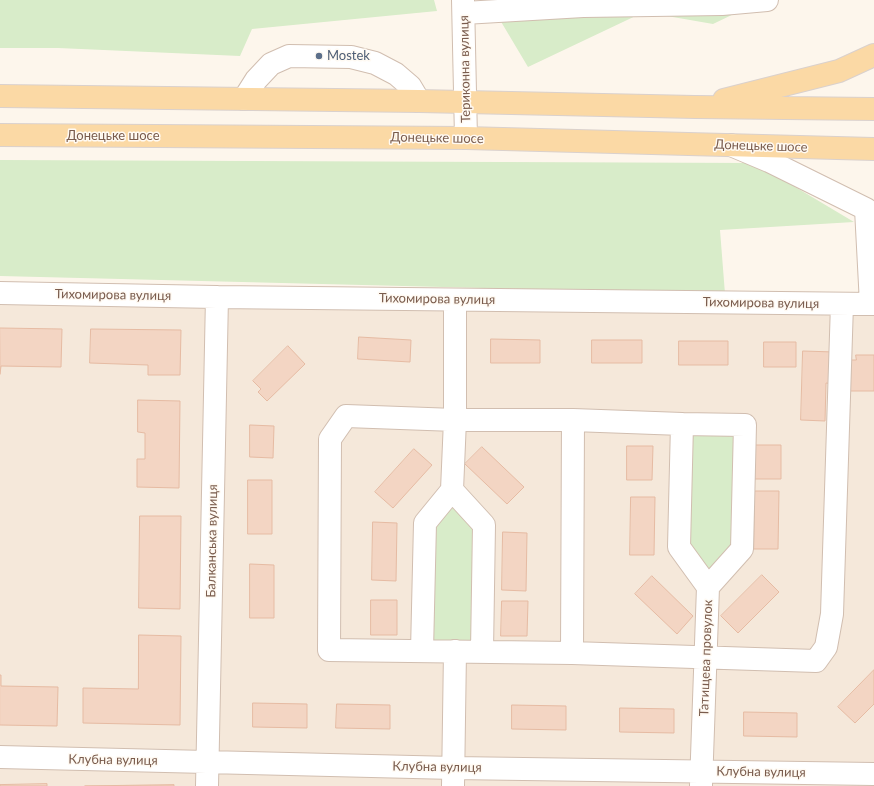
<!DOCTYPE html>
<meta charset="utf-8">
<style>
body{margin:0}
canvas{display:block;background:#fdf6ec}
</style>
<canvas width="874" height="786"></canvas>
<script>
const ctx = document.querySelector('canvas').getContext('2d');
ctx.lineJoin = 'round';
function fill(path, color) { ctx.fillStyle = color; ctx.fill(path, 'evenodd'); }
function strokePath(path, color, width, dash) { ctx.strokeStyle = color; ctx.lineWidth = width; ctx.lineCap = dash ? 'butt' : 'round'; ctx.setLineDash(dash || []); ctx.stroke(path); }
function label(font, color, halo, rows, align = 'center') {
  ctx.font = font + ' Lato,sans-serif'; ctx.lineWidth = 3; ctx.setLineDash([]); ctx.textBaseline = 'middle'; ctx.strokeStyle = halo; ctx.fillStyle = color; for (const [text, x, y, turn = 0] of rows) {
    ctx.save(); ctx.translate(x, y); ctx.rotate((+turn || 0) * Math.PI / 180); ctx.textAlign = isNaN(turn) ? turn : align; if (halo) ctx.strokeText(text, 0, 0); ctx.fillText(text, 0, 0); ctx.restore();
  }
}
fill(new Path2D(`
 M0,299l874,12v475h-874z`), '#f5e8da');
fill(new Path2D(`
 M0,0h434l3,11 -185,18 -12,27 -182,-8h-58z
 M763,0l-50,24 -69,-12 -116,55 -28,-47z
 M0,160l755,3 99,59 -134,8 5,64 -725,-18z
 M687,431l51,1 -2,117 -26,23 -25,-26z
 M454,502l24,26 -2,116 -51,-1 3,-115z`), '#d8ecc9');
const building = new Path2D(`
 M0,328l62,1 -1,38 -60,-1 -1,8z
 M91,329l90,1 -1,45h-32v-10l-58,-2z
 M359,337l52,3 -1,22 -52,-3z
 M491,339l49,1v23h-49z
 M592,340h50v23h-50z
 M679,341h49v24h-49z
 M764,342h32v25h-32z
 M288,346l17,18 -38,37 -9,-9 3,-3 -8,-8z
 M803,351l31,1 -1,32 -7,-1 -1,38 -24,-1z
 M856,355h18v36h-26v-31h8z
 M138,400l42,1 -1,87 -42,-1v-28h8v-26l-7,-1z
 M250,425l24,1 -1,32 -23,-1z
 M755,445h26v34h-26z
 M627,446h26l-1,34h-25z
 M482,447l42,40 -17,17 -42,-40z
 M414,449l18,16 -39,43 -18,-16z
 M248,480h24v54h-24z
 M755,491h24l-1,58h-24z
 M631,497h24l-1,58h-24z
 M140,516h41l-1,93 -41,-1z
 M373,522l24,1 -1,58 -24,-1z
 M503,532l24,1 -1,58 -24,-1z
 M250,564l24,1v53h-24z
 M762,575l17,17 -41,41 -17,-17z
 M652,576l41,40 -16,18 -42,-40z
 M371,600h26v35h-26z
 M502,601h26l-1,35h-26z
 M139,635l42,1 -1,89 -97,-2v-35l55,1z
 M874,670v34l-19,19 -17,-16z
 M0,675h1v11l57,1 -1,39 -57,-1z
 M253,703l54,1v24l-54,-1z
 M337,704l53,1v24l-54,-1z
 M512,705l54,1v24l-54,-1z
 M620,708l54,1v24l-54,-1z
 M744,712l53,1v24l-53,-1z
 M47,784v2h-47v-1z
 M174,785v1h-89z`);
fill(building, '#f3d5c3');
strokePath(building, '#e6bba3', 1);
const minor = new Path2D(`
 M463,0l3,138
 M464,13l119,-7 139,-2 45,-4
 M244,99l12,-19 15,-16 18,-8 62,1 24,6 21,11 14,12 9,15
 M731,145l38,16 97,48 5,95
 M0,293l217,4 657,7
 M573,420l109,4 -3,123 29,40 -7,198
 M682,424l63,1 -3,124 -34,38
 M452,490l32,35 -2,126
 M422,651l3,-128 27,-33 3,-70v-120
 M572,653l1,-233h-118l-109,-4 -16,23 -1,211 243,3 244,8 10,-14 6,-33 10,-310
 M0,757l454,11 420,6
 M207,786l10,-489
 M453,786l2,-135`);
const major = new Path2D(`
 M0,96l419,5 276,6 179,2
 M724,100l115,-29 35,-16
 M0,135l466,3 408,11`);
strokePath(minor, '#d1beb0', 24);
strokePath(major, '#dad1cd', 24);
strokePath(minor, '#fff', 22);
strokePath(major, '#fbd9a5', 22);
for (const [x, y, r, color] of [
 [319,56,4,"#5c6f8a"]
]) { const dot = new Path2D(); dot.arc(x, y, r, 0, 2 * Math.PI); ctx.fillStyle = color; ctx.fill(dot); strokePath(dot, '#fffaf3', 1.5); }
label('13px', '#4e5e75', '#fffaf3', [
 ["Mostek",327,56]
], 'left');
label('13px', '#7a5c4d', '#fffaf3', [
 ["Териконна вулиця",465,69,-91],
 ["Донецьке шосе",113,136],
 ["Донецьке шосе",437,138,1],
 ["Донецьке шосе",761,146,2],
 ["Тихомирова вулиця",113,295,1],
 ["Тихомирова вулиця",437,299,1],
 ["Тихомирова вулиця",761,303,1],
 ["Балканська вулиця",212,541,-89],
 ["Татищева провулок",706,658,-88],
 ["Клубна вулиця",113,760,1],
 ["Клубна вулиця",437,767,1],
 ["Клубна вулиця",761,772,1]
]);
</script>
